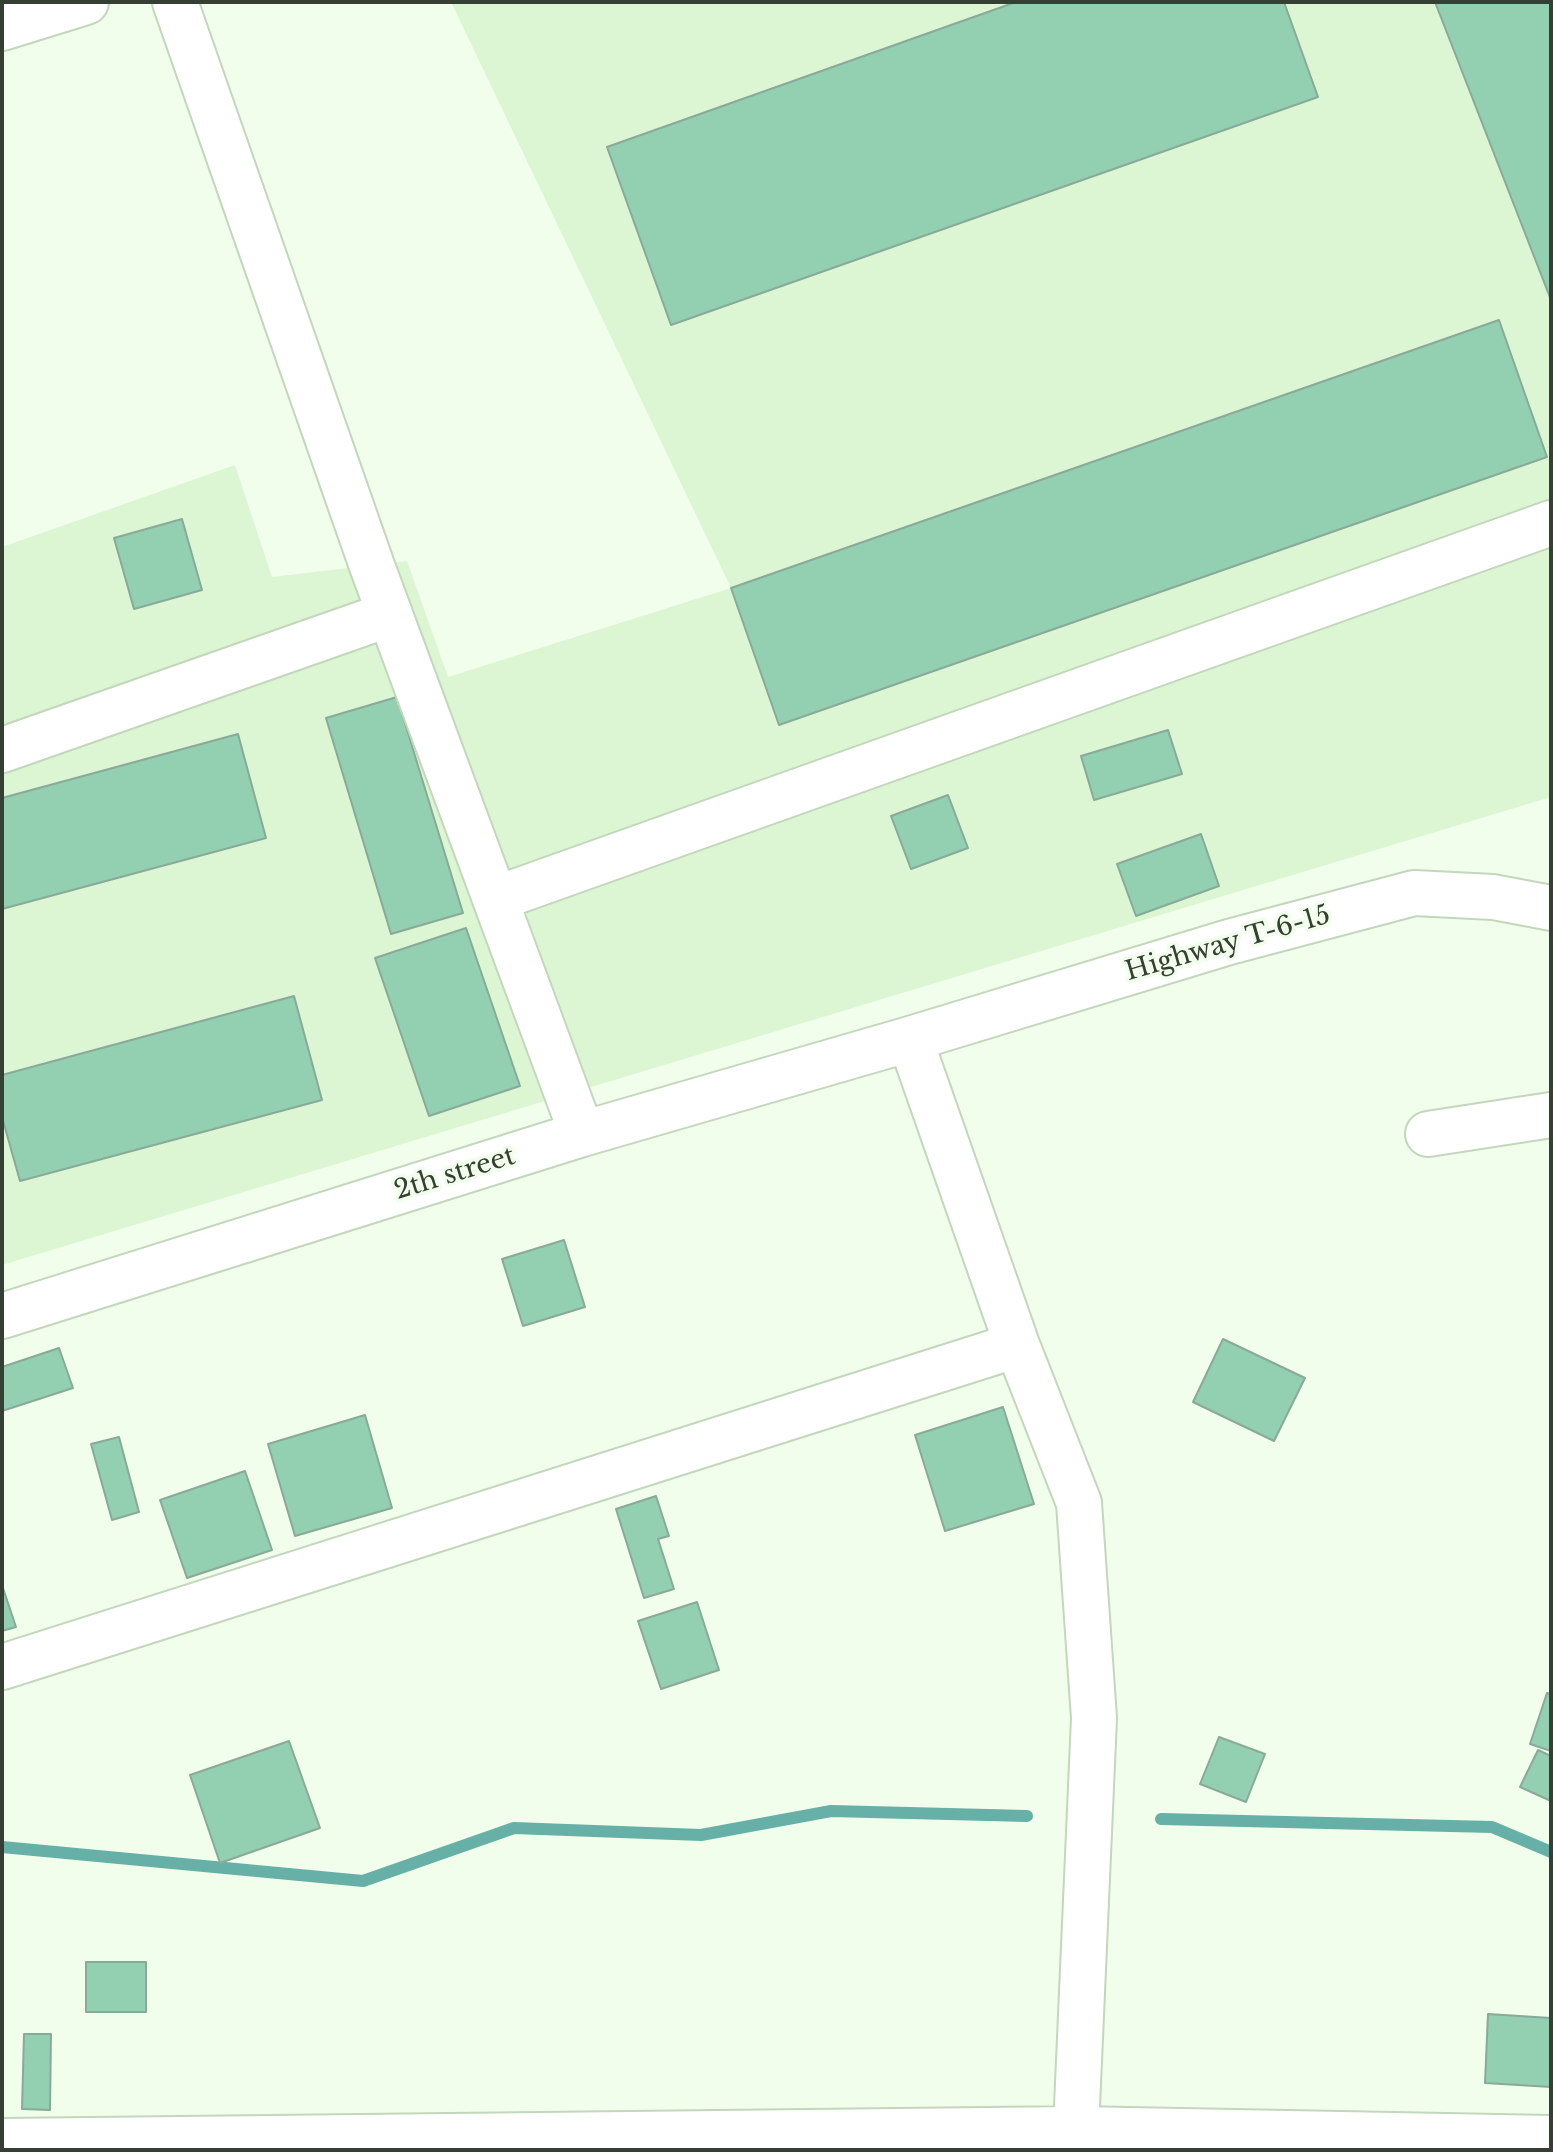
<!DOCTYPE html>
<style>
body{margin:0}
#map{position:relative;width:1553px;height:2152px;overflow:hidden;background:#f1feec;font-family:"Libre Baskerville",serif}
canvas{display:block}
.frame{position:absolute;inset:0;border:4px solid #363f34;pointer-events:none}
</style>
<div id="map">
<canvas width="1553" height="2152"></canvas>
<div class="frame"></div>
</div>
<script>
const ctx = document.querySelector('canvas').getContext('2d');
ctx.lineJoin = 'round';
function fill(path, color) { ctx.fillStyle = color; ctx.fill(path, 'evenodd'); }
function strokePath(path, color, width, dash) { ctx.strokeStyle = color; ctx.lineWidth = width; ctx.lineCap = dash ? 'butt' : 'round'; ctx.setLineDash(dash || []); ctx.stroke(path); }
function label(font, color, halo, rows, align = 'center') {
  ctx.font = font + ' "Libre Baskerville",serif'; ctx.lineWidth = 7; ctx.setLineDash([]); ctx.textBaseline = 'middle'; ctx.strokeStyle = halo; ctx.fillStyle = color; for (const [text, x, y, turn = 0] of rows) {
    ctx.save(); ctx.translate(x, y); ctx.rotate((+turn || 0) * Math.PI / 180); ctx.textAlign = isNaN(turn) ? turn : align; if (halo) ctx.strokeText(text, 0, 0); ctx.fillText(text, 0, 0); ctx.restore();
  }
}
fill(new Path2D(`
 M451,2h1100v795l-1549,468v-718l233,-82 37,112 135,-16 41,116 283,-89z`), '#dcf6d3');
strokePath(new Path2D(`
 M1161,1819l331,8 59,25
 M2,1847l361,34 151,-53 187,7 130,-24 196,5`), '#67b0a8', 12);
const building = new Path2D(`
 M1016,2h268l34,95 -647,228 -64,-178z
 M1435,2h116v298z
 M1499,320l48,137 -768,268 -48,-137z
 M182,519l20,71 -68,19 -20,-71z
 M397,697l66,216 -72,21 -65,-216z
 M1168,730l14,44 -88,26 -13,-44z
 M238,734l28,104 -264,71v-111z
 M948,795l20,53 -57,21 -20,-53z
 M1201,834l18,52 -83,30 -19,-52z
 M466,928l54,158 -91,30 -54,-158z
 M294,996l28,104 -302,81 -18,-64v-42z
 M564,1240l21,67 -62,19 -21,-67z
 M1223,1339l82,39 -31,63 -81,-39z
 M59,1348l14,40 -71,23v-44z
 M1003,1407l31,97 -89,27 -30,-96z
 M365,1415l27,93 -97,28 -27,-92z
 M119,1437l20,75 -27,8 -21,-76z
 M245,1471l27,79 -85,28 -27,-78z
 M656,1496l13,40 -11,3 16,50 -30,9 -28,-89z
 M2,1585l14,42 -14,4z
 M697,1602l22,68 -58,19 -23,-68z
 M1547,1693l4,1v57l-21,-7z
 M1219,1737l46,17 -19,48 -46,-18z
 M289,1741l31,87 -100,35 -30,-88z
 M1538,1750l13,6v45l-31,-14z
 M86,1962h60v50h-60z
 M1488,2014l63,4v69l-66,-4z
 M24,2034h27l-1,76 -28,-1z`);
fill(building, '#93cfb1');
strokePath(building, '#89aa99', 2);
const minor = new Path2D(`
 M175,2l197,564 210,568
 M2,28l84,-26
 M2,750l388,-136
 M495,899l1056,-376
 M910,1039l107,306 62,158 15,215 -18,411 3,21
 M1428,1134l123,-19
 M2,1316l580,-182 328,-95 319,-97 185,-49 79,4 58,11
 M2,1667l1015,-322
 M2,2141l1074,-12 475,9`);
strokePath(minor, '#c2d7bb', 48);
strokePath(minor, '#fff', 44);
label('26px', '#363f34', '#f1feec', [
 ["Highway T-6-15",1228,944,-16],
 ["2th street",455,1174,-17]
]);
</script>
